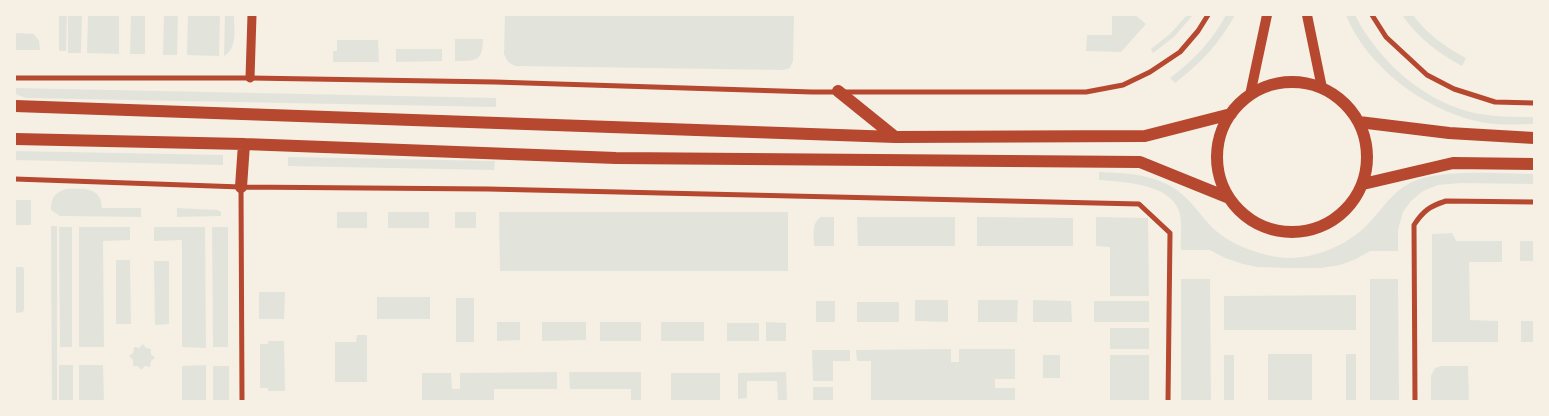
<!DOCTYPE html>
<style>
body{margin:0}
#map{position:relative;width:1549px;height:416px;overflow:hidden;background:#f6efe4;font-family:"Noto Serif",serif}
canvas{display:block}
.frame{position:absolute;inset:0;border:16px solid #f6efe4;pointer-events:none}
</style>
<div id="map">
<canvas width="1549" height="416"></canvas>
<div class="frame"></div>
</div>
<script>
const ctx = document.querySelector('canvas').getContext('2d');
ctx.lineJoin = 'round';
function fill(path, color) { ctx.fillStyle = color; ctx.fill(path, 'evenodd'); }
function strokePath(path, color, width, dash) { ctx.strokeStyle = color; ctx.lineWidth = width; ctx.lineCap = dash ? 'butt' : 'round'; ctx.setLineDash(dash || []); ctx.stroke(path); }
fill(new Path2D(`
 M59,15h8l-1,36h-7z
 M68,15h14l-1,38h-13z
 M88,15h31v39l-32,-1z
 M131,15h14v39h-15z
 M164,15h14l-1,40h-14z
 M188,15h32l-1,41 -32,-1z
 M225,15h9c0,14 4,33 -10,41z
 M505,15l289,1 -1,45 -3,7 -7,2 -268,-4 -7,-4 -4,-8z
 M1112,15h23l11,9 -25,28 -35,-1 1,-16h25z
 M1187,15h6l-19,22 -21,16 -2,-4 20,-16z
 M1226,15h9c-17,30 -33,47 -60,68l-5,-5c24,-18 42,-37 56,-63z
 M1346,15h9c24,47 72,90 125,99 18,3 36,3 54,3v7c-19,0 -39,2 -58,-3 -52,-12 -110,-55 -130,-106z
 M1402,15h11c14,19 32,32 53,43l-4,8c-24,-13 -44,-28 -60,-51z
 M15,33l19,1 5,7 1,9h-25z
 M455,39h28c0,23 -8,22 -28,22z
 M337,40h41l1,22h-46v-11h4z
 M396,49h46v12l-46,1z
 M15,88l481,10v9l-470,-9 -11,-4z
 M15,151l208,4v10l-208,-5z
 M288,157l207,4 -1,9 -206,-4z
 M1099,172c25,1 51,2 73,15 20,12 27,28 43,43 18,16 50,27 73,28 29,0 59,-13 79,-33 14,-14 24,-32 43,-42 30,-15 90,-9 124,-9v10l-73,-1 -23,2 -15,6 -12,10 -8,11 -5,18v21h-28l-14,8 -16,6 -19,3h-32l-31,-1 -15,-3 -18,-6 -15,-8h-29c-1,-12 2,-27 -2,-39 -10,-28 -56,-29 -80,-31z
 M66,189c17,0 35,-3 36,19h39v9l-81,-1 -9,-6c0,-12 3,-17 15,-21z
 M15,200h16v25h-16z
 M177,208l40,2 4,2v4l-44,1z
 M337,212h30v16h-30z
 M388,212h41v16h-41z
 M455,212h21v16h-21z
 M499,212h289v59h-288z
 M821,217h13v29h-20c0,-10 -3,-23 7,-29z
 M857,217h98v29h-97z
 M977,217l96,1v28h-96z
 M1096,217l52,1 1,78h-39v-49l-14,-1z
 M51,226h6v175h-5z
 M59,227h13v120h-12z
 M79,227h51v13l-27,1 1,106h-25z
 M154,227h51l1,121 -24,-1v-107l-28,1z
 M212,227h16v120h-15z
 M1452,233l4,8h46v21h-33l1,58 28,1v21h-66v-108z
 M1520,241h14v20h-14z
 M116,260h14l1,64h-15z
 M154,261h15v63l-14,1z
 M15,267h8l1,3v39l-1,3 -8,1z
 M1181,279h29l1,122h-30z
 M1370,279h28l1,122h-29z
 M259,292h26l-1,27h-25z
 M1356,295v35h-132v-34z
 M377,297h53v22h-53z
 M456,298h18v44h-18z
 M915,300h33v22l-33,-1z
 M1018,300l-1,22h-39v-22z
 M1033,300l38,1 1,21h-39z
 M835,301v21h-19v-21z
 M1094,301h55v21h-55z
 M857,302h42v20h-42z
 M1521,321h13v21h-13z
 M497,322h23v18l-23,1z
 M542,322h44v18l-44,1z
 M600,322h41v19h-41z
 M661,322h43v19h-43z
 M766,322l20,1v18h-20z
 M727,323h32v18h-32z
 M1110,328h39v21h-39z
 M357,335h10v47h-32v-40h21z
 M268,341h16l1,50h-17v-3h-8v-44h8z
 M143,344l3,4 5,1v5l4,4 -4,3 -1,6 -5,-1 -4,4 -3,-4h-5v-6l-4,-4 4,-3 1,-6 5,1z
 M951,349v13h8v-13h56v30h-20v9h20v13h-144v-40h-14l-1,-11z
 M812,350h38v11h-17v20h-20z
 M1268,354h44v47h-44z
 M1346,354h10v47h-10z
 M1043,355h17v23h-17z
 M1110,355h39v46h-39z
 M1224,355h10v46h-10z
 M73,365v36h-14v-36z
 M79,365h24l1,36h-25z
 M206,365v36h-24v-35z
 M213,366h16v35h-16z
 M1441,366h27l1,35h-38v-25l4,-8z
 M557,372v17h-63v12h-72v-28h29l1,16h8v-16z
 M569,372h72v29h-10v-12h-61z
 M786,372l1,29h-9l-1,-20h-30v17l-9,1v-26z
 M671,373h49v28h-49z
 M813,387h20v14h-20z`), '#e2e4dc');
strokePath(new Path2D(`
 M1372,15l14,22 41,38 27,14 41,13 39,1
 M15,78h235l245,4 317,10h274l37,-7 27,-13 30,-20 18,-21 10,-16
 M15,179l226,8 247,2 651,15 31,29 -2,168
 M241,187l1,214
 M1415,401l-1,-176c9,-14 16,-19 32,-24l88,1`), '#b5482f', 5);
strokePath(new Path2D(`
 M250,78l2,-63`), '#b5482f', 9);
strokePath(new Path2D(`
 M1307,15l15,73
 M1250,95l17,-80`), '#b5482f', 10);
strokePath(new Path2D(`
 M1217 157a75 75 0 1 1 150 0a75 75 0 1 1-150 0Z
 M838,91l57,46
 M15,106l880,31 250,-1 86,-22
 M1359,122l90,11 85,5
 M15,139l229,5 372,14 524,4 89,36
 M1363,184l90,-21 81,1
 M241,187l3,-43`), '#b5482f', 12);
</script>
